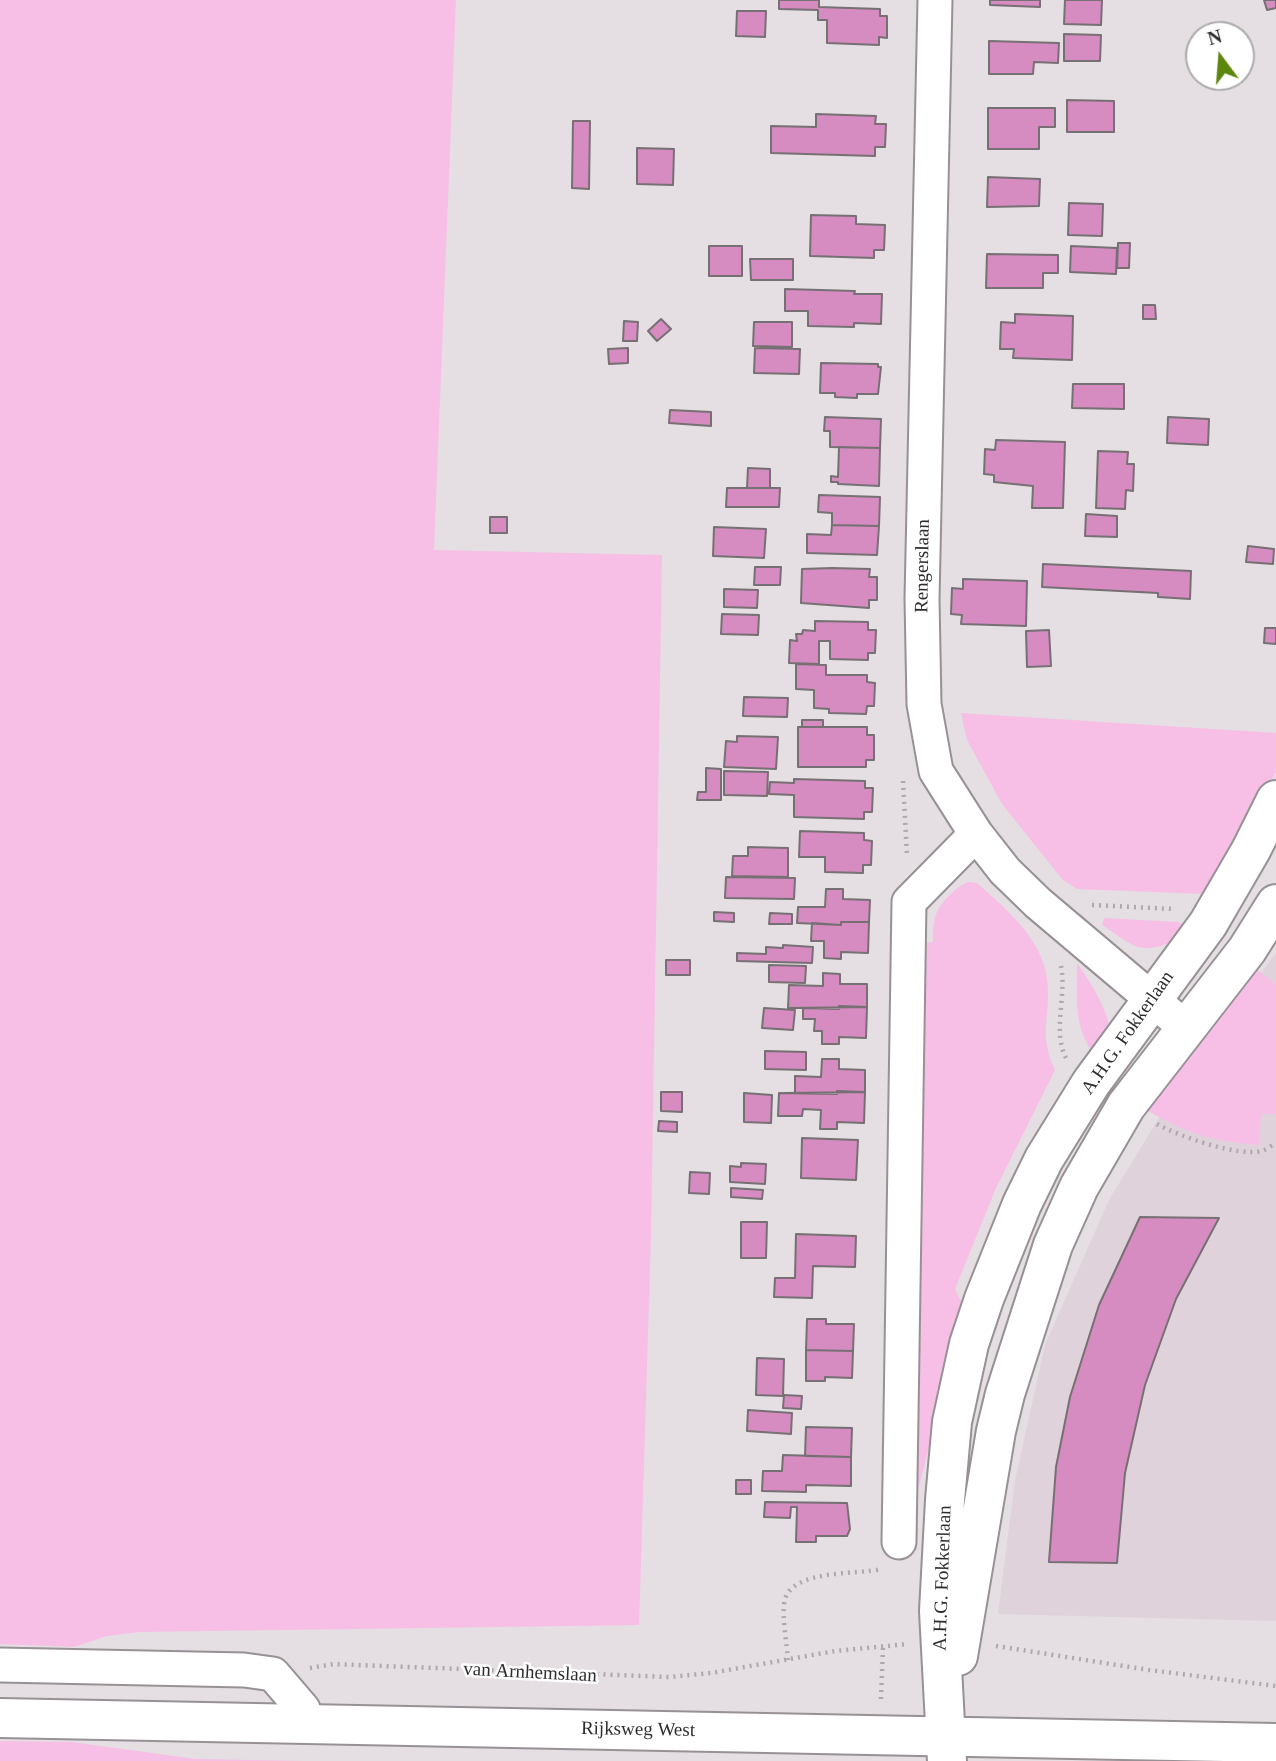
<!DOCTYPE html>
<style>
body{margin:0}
#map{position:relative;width:1276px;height:1761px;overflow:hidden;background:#e5dee2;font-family:"Times New Roman",serif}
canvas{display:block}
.north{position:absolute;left:1185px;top:21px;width:70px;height:70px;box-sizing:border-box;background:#fff;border:2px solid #acabab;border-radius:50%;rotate:344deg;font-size:19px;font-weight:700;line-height:28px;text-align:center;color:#2f2c2e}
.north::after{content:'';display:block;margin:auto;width:24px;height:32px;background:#5d860e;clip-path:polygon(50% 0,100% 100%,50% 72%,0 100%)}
</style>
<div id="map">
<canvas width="1276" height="1761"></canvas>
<div class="north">N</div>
</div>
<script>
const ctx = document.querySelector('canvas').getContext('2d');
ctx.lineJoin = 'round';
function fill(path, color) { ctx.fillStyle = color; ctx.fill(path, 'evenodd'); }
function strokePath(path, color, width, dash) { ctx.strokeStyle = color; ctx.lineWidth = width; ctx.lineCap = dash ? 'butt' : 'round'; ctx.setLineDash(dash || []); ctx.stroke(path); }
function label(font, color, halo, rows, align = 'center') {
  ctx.font = font + ' "Times New Roman",serif'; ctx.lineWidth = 5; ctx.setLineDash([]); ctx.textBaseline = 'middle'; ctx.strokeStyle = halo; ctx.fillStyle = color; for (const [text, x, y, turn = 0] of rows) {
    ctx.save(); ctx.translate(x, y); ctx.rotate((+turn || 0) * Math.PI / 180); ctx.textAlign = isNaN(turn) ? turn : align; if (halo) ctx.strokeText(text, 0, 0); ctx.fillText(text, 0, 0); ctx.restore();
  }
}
fill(new Path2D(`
 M1276,953v668l-278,-7 17,-133 30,-136 64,-145 70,-115z`), '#e0d2db');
fill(new Path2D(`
 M0,0h456l-22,550 228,5 -11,681 -12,389 -500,7 -32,4 -33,11 -74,-3z
 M961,713l315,20v39l-72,122 -127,-5 -15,-10 -60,-75 -35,-64z
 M969,882l8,1c32,29 70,59 71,106 1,34 -9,46 7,81l-59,118 -41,101 10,21 -60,229 18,-596 10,-1c0,-20 1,-33 17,-47 6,-6 11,-11 19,-13z
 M1104,918l74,4 13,5c-13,14 -37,26 -56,19 -11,-5 -23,-15 -33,-21z
 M1077,963c16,23 28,42 34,69l-17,23c-21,-30 -17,-56 -17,-92z
 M1250,963l26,22v129h-15l-2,31c-46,-3 -76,-13 -116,-37z
 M0,1741l71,1 125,17 109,2h-305z`), '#f7bfe5');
const building = new Path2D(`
 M779,0h40v7l61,2v7h7v22l-8,-1v8l-52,-2v-23h-9v-10l-39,-1z
 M990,0h50v7l-50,-2z
 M1065,0h37l-1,25 -37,-1z
 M1264,0h12v8l-9,2z
 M737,11h29l-1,26 -29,-1z
 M1064,34l37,1 -1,26h-36z
 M989,41l70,2 -1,20 -24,-1 -1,12h-44z
 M1067,100l47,1v31h-47z
 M988,108h67v19h-16v22h-51z
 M816,114l60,2 -1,8h11l-1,23h-10v9l-104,-3v-27l45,1z
 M573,121h17l-1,68 -17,-1z
 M637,148l37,1 -1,36 -36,-1z
 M988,177l52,2 -1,27 -52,1z
 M1069,203l34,1 -1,32 -34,-1z
 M811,215l45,1v8l29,1 -1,25h-10v8l-64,-2z
 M1118,243h12l-1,25h-12z
 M709,246h33v30h-33z
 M1071,246l46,2 -1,26 -46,-2z
 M987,254l71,1v18h-15v15h-57z
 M750,259h43v21h-42z
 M785,289l70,2 -1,3h28l-1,30 -27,-1v4l-46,-1v-15h-23z
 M1143,305h12l1,14h-13z
 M1015,314l58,2 -1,44 -59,-2 1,-9h-14l1,-27 14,1z
 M661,319l10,10 -14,12 -9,-10z
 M624,321l14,1 -1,19h-14z
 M754,322h38v25l-39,-1z
 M628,348v15l-19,1 -1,-15z
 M755,348l45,1 -1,25 -45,-1z
 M821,363l57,1v3h3l-3,27h-21v4l-22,-1v-4h-15z
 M1073,384h51v25l-52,-1z
 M670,410l41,2v14l-42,-3z
 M825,417l56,2 -1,29 -50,-1v-16h-6z
 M1168,417l41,2 -1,26 -41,-2z
 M996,440l69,2 -2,66h-31l1,-22 -39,-4v-7l-10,-1 1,-25 10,1z
 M839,447l41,1 -1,38 -41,-2v-2h-7v-6l7,1z
 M1098,451l30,1 -1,12h7l-1,27 -7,-1 -1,19 -29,-1z
 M748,468l22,1v19h-23z
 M727,488h53l-1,19h-53z
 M819,495l61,2 -1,29 -47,-1v-12l-14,-1z
 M1086,514l31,2v21l-32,-1z
 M490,517h17v16h-17z
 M832,525l47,1 -2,29 -70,-2v-19l24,1z
 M714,527l52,2 -2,29 -51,-2z
 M1248,546l26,3 -1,15 -27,-2z
 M1043,564l148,7 -1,28 -32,-2v-4l-116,-6z
 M755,567h26l-1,18h-26z
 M832,568l38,1 -1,8h8v23h-8v8l-68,-5 1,-34z
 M963,579l64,2 -1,45 -65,-2 1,-9 -11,-1 1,-26 11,1z
 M724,589l34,1 -1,18 -33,-1z
 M722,614l37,1 -1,20 -37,-1z
 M815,621l53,1v8h8l-1,23h-7v7l-38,-1v-18h-11v23l-30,-1 1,-23 7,1 -1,-7h6l1,-4 12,1z
 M1265,628h11v16l-12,-1z
 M1049,630l2,36 -24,1 -1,-36z
 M796,664l30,1v10h41v7l8,1 -1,23h-7l-1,8 -37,-1v-4l-15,-1v-18l-18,-1z
 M744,697l44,1 -1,19 -44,-1z
 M802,720h21v7h-21z
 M798,727h69v8h7v25h-8v7h-68z
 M737,736l41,1 -2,32 -52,-2 2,-26 11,1z
 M706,768l15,1v31h-24l1,-8h8z
 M724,771l44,1 -1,24 -43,-1z
 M794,779l71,2v7h8l-1,24h-8v7l-70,-2v-22l-25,-1 1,-12 24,1z
 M800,831l64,2v7l8,1 -1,24h-8v8l-38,-1v-15h-26z
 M748,847l40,1v29l-56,-1 1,-20h15z
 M726,877l69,1 -1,21 -69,-1z
 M826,889h17v10l27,1 -1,22h-28v3l-44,-2 1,-16h27z
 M714,912l20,1v9l-20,-1z
 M770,913l22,1v10h-23z
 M841,922h28l-1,31 -27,-1v7l-17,-1v-17h-13l1,-18 29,2z
 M783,945l30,2 -1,16 -75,-2v-8l29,1v-7l17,1z
 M666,960h24v15h-24z
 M769,965l37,1 -1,17 -36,-1z
 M823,973l17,1v10h27v23l-79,1 1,-23 34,1z
 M839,1006l28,1 -1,31 -27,-1v7h-17v-13h-8l1,-12h-12v-11l36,1z
 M764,1008l31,2 -2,20 -31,-2z
 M765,1051l41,1v18l-41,-1z
 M822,1059h17v10l26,1v22l-80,1h10v-17l26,1z
 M837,1091l28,1 -1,31 -27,-1v7h-17l1,-19 -18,-1 -1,7h-24l1,-23 58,1z
 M661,1092h21v20l-21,-1z
 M744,1093l28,2 -1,28 -27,-1z
 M659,1121l18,1v10l-19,-1z
 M802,1138l56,2 -2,40 -55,-2z
 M741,1163l25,1 -1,20 -35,-2v-16l11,1z
 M690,1172l20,1 -1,21 -20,-1z
 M731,1188l32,2 -1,9 -31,-2z
 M1140,1217l79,1 -43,81 -31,86 -20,88 -8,90 -68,-1 7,-95 14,-70 29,-92z
 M741,1222h26l-1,36h-25z
 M796,1234l60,2 -1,31 -42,-1 -1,32 -38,-1 1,-19h20z
 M807,1319h19v5h28l-1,27 -47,-1z
 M806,1350l47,1 -1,27 -27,-1v4h-19z
 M757,1358l27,1 -1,37 -27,-1z
 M784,1395l18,1 -1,13 -18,-1z
 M748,1410l44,3 -1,21 -44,-3z
 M806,1427l46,1 -1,29 -46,-1z
 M783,1455l68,2v29l-45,-1v7l-44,-1 1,-20h19z
 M736,1480h15v14h-15z
 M765,1502l82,1 3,26 -3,7h-31v6h-20l1,-35h-6l-1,11 -26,-1z`);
fill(building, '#d68cc0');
strokePath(building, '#767074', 2);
const minor = new Path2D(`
 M935,0l-13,599 2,105 12,67 40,63 29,37 33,32 148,125
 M899,1542l10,-640 67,-68
 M0,1665l244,5 29,4 30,35 5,14`);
const major = new Path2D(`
 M958,1656l38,-225 9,-37 48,-149 26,-58 47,-81 121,-156 29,-46
 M0,1718l1276,25
 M947,1761l-8,-150 6,-111 7,-78 17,-78 15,-45 38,-95 22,-45 47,-76 117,-159 43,-74 25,-50`);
strokePath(minor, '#979195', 37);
strokePath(major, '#979195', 42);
strokePath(new Path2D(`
 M903,781l4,75
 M1092,905l82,4
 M1061,966c6,30 -9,64 5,92
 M1157,1124c21,12 81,33 104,27 5,-1 11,-6 15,-8
 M996,1646l153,24 127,16
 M788,1660c-1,-16 -7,-46 -3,-61 10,-30 71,-24 97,-30
 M310,1668l24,-4 23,1 312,12 42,-4 124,-22 73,-7
 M881,1699l2,-52`), '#ada8ab', 4.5, [2, 5]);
strokePath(minor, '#fff', 33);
strokePath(major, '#fff', 38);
label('19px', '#2f2c2e', '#fff', [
 ["Rengerslaan",923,566,-89],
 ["A.H.G. Fokkerlaan",1128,1033,-55],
 ["A.H.G. Fokkerlaan",943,1578,-88],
 ["van Arnhemslaan",530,1673,3],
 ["Rijksweg West",638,1730,1]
]);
</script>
